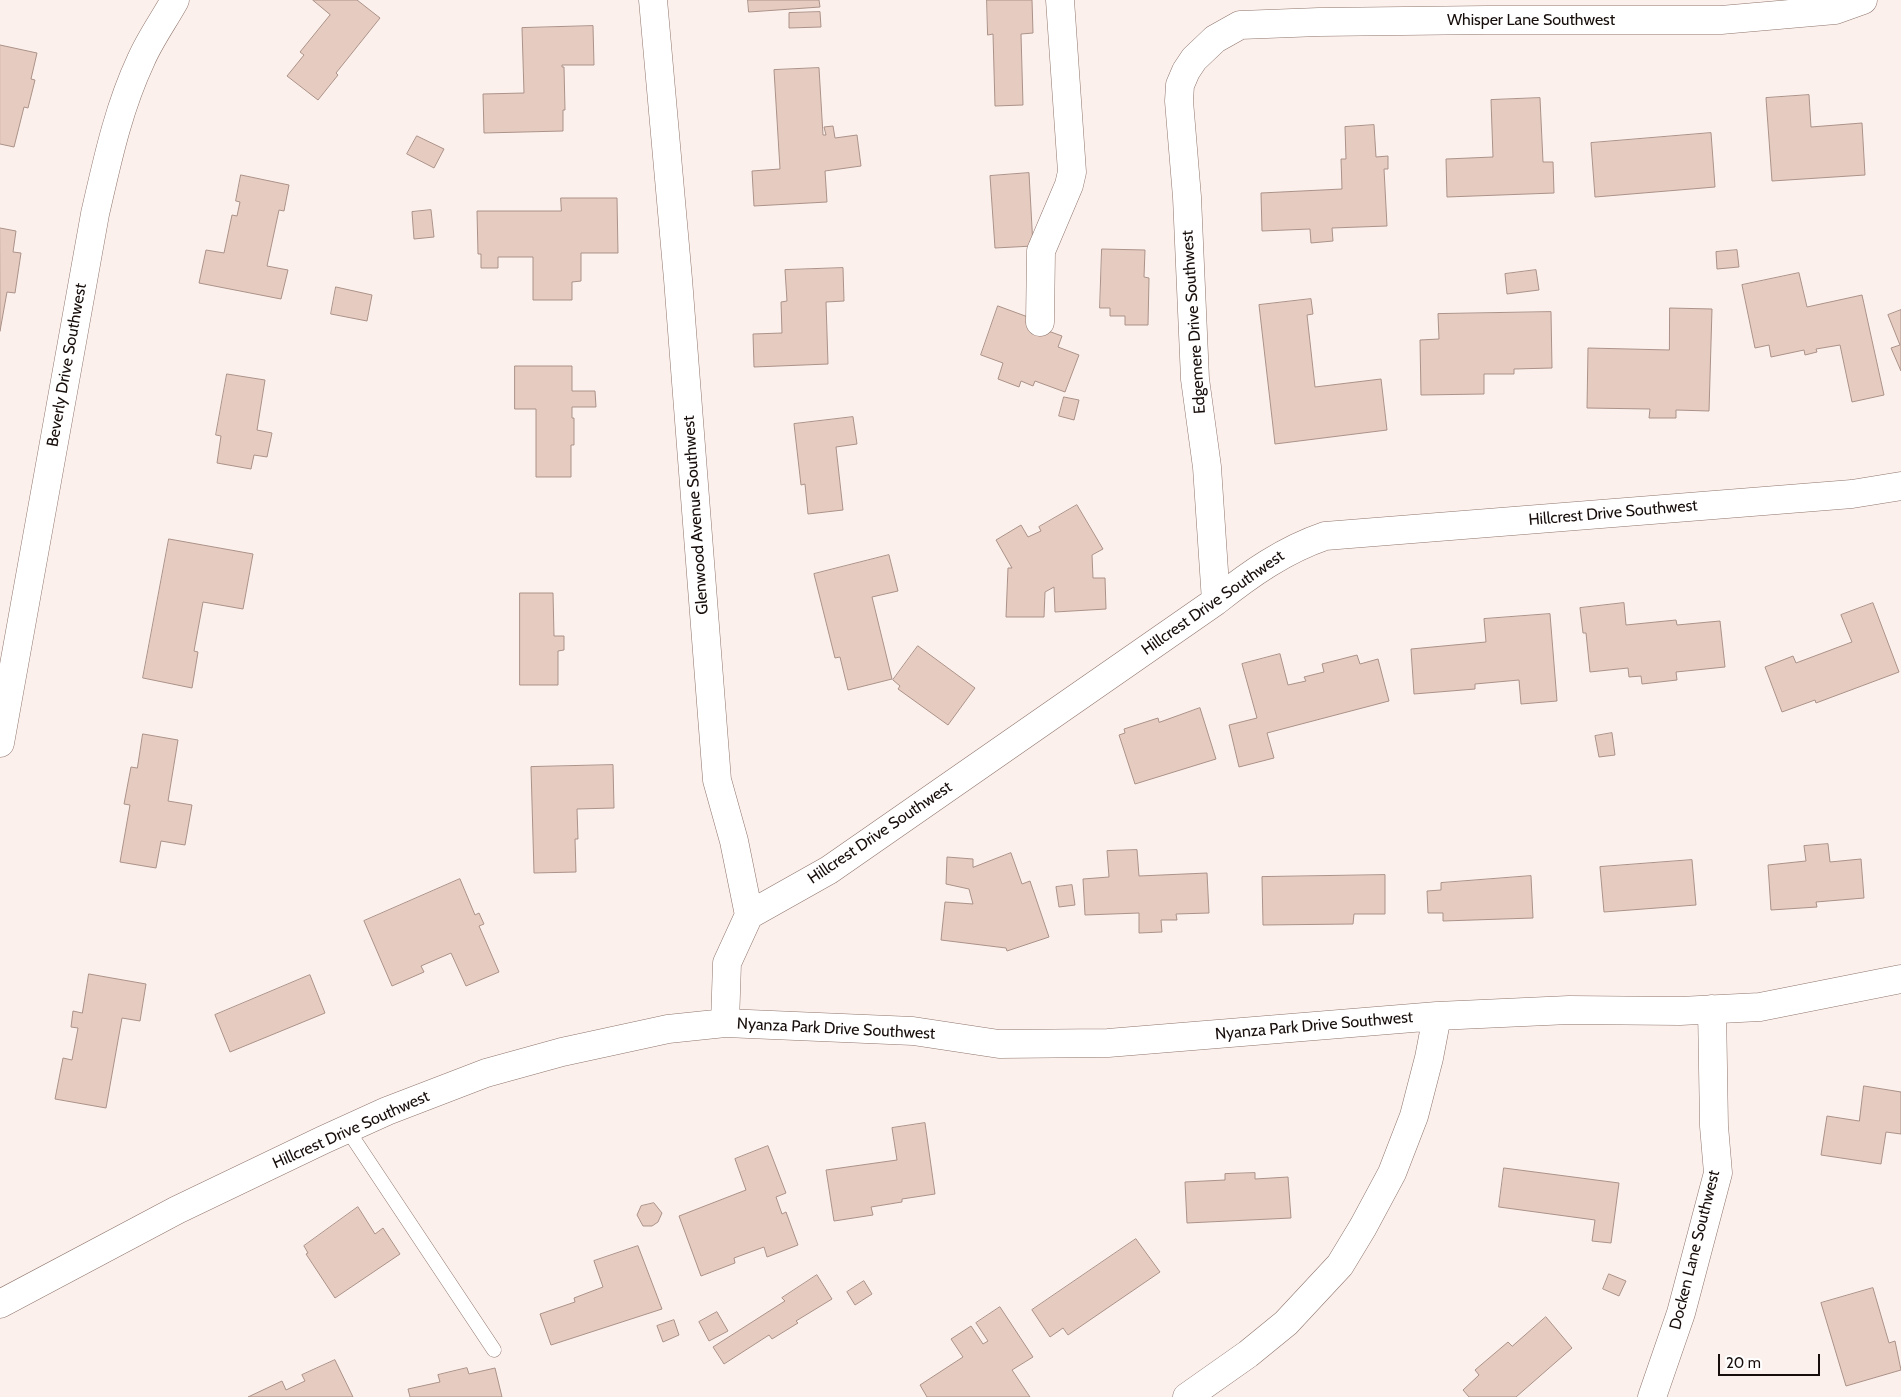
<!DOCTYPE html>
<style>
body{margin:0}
#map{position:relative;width:1901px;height:1397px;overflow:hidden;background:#fcf0ec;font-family:Cabin,sans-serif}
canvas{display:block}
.scale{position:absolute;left:1718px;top:1354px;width:102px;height:22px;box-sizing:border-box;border:2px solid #170e0b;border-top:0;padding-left:6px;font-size:15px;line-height:18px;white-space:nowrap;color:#170e0b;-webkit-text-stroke:4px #fff;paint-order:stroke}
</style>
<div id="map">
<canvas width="1901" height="1397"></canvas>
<div class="scale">20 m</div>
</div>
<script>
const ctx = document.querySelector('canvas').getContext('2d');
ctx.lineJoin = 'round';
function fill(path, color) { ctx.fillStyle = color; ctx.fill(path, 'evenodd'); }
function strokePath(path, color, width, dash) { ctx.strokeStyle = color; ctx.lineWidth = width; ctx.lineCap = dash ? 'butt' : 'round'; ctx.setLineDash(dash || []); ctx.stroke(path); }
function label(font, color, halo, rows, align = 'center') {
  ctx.font = font + ' Cabin,sans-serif'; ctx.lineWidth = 4; ctx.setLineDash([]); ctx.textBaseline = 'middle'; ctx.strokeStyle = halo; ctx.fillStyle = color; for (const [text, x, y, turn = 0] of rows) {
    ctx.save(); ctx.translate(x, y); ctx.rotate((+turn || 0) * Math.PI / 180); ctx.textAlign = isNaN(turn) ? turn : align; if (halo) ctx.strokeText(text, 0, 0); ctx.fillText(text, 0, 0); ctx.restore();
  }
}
const building = new Path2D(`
 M313,0h44l23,18 -44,55 2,2 -20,25 -31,-24 17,-21 -4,-3 30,-37z
 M748,0h71l1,7 -71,5z
 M987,0h45l1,33 -12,1 2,71 -28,1 -2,-72 -5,1z
 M820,12l1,15 -32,1v-15z
 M593,26l1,39h-32v2h2l1,43h-2v21l-79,2 -1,-39 41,-1 -2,-65z
 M0,45l37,8 -6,26 4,1 -7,28 -4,-1 -10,40 -14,-3z
 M819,68l4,67h3l-2,-8 9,-1 2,12 22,-3 4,31 -36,5 2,31 -73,4 -2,-35 28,-2 -6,-99z
 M1809,95l2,32 51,-4 3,52 -93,6 -6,-83z
 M1540,98l3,64h10l1,31 -107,4 -1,-38 47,-2 -2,-57z
 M1374,125l2,32 12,-1v13h-4l3,57 -55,2 1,13 -22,2 -1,-14 -48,2 -1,-38 81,-4 -1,-30h5l-1,-32z
 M1711,133l4,54 -120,10 -4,-54z
 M417,136l27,13 -10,19 -27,-14z
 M1029,173l4,73 -38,2 -5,-72z
 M241,175l48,10 -5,26 -5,-1 -12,56 21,4 -7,29 -82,-16 7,-33 18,3 8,-38 5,1 3,-14 -4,-1z
 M561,198h56l1,55h-37v28l-9,1v18h-39v-43h-35v11h-17v-14h-3l-1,-43h84z
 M431,210l3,27 -20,2 -2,-27z
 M0,228l16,3 -3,21 8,1 -6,40 -8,-1 -7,39z
 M1102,249l43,1 -1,27 5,1 -1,47h-23v-9h-15v-8h-10z
 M1737,250l2,17 -22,2 -1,-17z
 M843,268l1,33 -18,1 2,62 -74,3 -1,-33 29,-1 -1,-31 6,-1 -2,-31z
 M1536,270l3,20 -32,4 -2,-20z
 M1799,273l8,34 55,-12 22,100 -32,7 -12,-57 -24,4 1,3 -12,3 -1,-5 -33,7 -2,-12 -14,3 -13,-63z
 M336,287l36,8 -5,26 -36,-7z
 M1311,299l2,15 -6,1 8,72 66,-8 6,51 -112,14 -16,-139z
 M998,306l30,11 -2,6 36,13 -4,11 21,8 -14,37 -30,-11 -2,5 -12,-5 -2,6 -21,-8 5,-16 -22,-8z
 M1670,308l42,1 -3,102 -33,-1v8h-27l1,-9 -63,-1 1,-60 81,2z
 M1901,310v61l-10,-23 9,-3 -12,-30z
 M1551,312l1,56 -38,1v5h-30v20l-63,1 -1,-55 19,-1 -1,-25z
 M515,366h57v25h23l1,16h-24v11h2v27h-3v32h-35v-68h-21z
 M227,374l38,6 -8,50 15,3 -5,24 -13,-2 -3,14 -34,-6 4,-27 -5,-1z
 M1064,397l15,3 -5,20 -15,-4z
 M853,417l4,27 -21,3 7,63 -35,4 -3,-30 -4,1 -7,-61z
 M1077,505l26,44 -11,6 1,23h12l1,31 -51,3 -1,-25 -9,5 -1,25h-38l2,-49h4l-16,-28 25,-15 7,12 13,-6 -2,-4z
 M169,539l84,15 -10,55 -40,-7 -9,49 4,1 -6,36 -49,-10z
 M889,555l9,36 -26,6 20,82 -44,11 -8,-33 -5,1 -21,-84z
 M520,593h33l1,43h10v14l-6,1v34h-38z
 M1624,603l2,22 50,-5 1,5 43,-4 5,46 -49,5 1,8 -35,4 -1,-8 -12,1 -1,-9 -38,4 -4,-39h-3l-3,-25z
 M1873,603l26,69 -83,31 -1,-3 -33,12 -17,-45 28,-11 3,7 56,-21 -11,-27z
 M1550,614l7,87 -36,3 -2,-24 -44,4v5l-61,5 -3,-45 75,-7 -2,-23z
 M918,646l57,42 -27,37 -50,-36 2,-3 -7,-6z
 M1280,654l8,31 18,-4 -2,-4 20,-5 -2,-8 35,-9 3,9 18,-5 11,42 -122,32 7,25 -35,9 -10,-42 28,-7 -15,-54z
 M1200,708l16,51 -81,25 -16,-49 6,-2 -1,-4 34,-11 1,4z
 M1612,733l3,22 -16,2 -4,-21z
 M143,734l35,6 -10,61 24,4 -7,40 -24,-4 -5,27 -36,-6 10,-57 -6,-1 7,-37 6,1z
 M613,765l1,43 -37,1 1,30h-3l1,33 -42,1 -3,-106z
 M1828,844l2,18 31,-3 3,39 -48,4 1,5 -46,3 -3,-45 38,-4 -2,-15z
 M1137,850l2,26 68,-3 2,40 -33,1 1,6h-16l1,12 -23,1v-20l-54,2 -2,-36 26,-2 -2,-26z
 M1011,853l11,31 8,-3 19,56 -42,14 -1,-3 -65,-8 4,-38 28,2 -4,-15 -23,-5 1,-27 26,2v8z
 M1692,860l4,45 -92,7 -4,-45z
 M1385,875v39h-31l-1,10 -90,1 -1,-48z
 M1531,876l2,42 -90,3v-8h-15l-1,-22 14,-1v-7z
 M460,879l15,36 4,-2 5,11 -5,2 20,46 -33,14 -15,-33 -30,13 3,6 -32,14 -28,-65z
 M1072,885l3,20 -16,2 -3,-20z
 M89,974l57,10 -6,37 -18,-3 -16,90 -51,-9 8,-41 9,2 6,-32 -7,-1 2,-16 9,2z
 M310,975l15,38 -95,39 -15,-37z
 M1864,1086l37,6v42l-15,-2 -5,32 -60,-9 6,-39 32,5z
 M925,1123l10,71 -33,5v3l-31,5 2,8 -39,6 -8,-51 71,-10 -5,-32z
 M768,1146l18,47 -10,4 6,17 4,-2 12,33 -31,12 -3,-10 -30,11 1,5 -34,13 -22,-60 67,-26 -11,-31z
 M1504,1168l115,15 -8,60 -19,-2 3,-21 -96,-13z
 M1255,1173v6l33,-2 3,41 -104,5 -2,-41 40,-2v-6z
 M654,1203l8,10 -4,9 -6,4h-9l-6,-11 4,-9z
 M358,1207l17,27 8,-6 17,26 -65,44 -29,-44 2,-1 -4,-7z
 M1136,1239l24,33 -92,63 -5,-7 -13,9 -18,-27z
 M638,1246l24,63 -111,36 -11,-31 35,-12 -1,-4 29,-11 -9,-26z
 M1609,1274l17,7 -7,15 -16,-7z
 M817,1275l15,24 -36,22 2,2 -26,16 -3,-4 -45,29 -11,-17 72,-46 -3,-3z
 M864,1281l8,13 -17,11 -8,-13z
 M1873,1288l16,55 6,-2 6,29 -55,16 -25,-83z
 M1000,1307l33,50 -21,13 18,27h-103l-7,-12 43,-28 -12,-18 20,-13 12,18 5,-3 -12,-18z
 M717,1312l11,19 -19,10 -10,-19z
 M1546,1317l26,31 -56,49h-47l-6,-7 16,-15 -4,-5 33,-28 4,4z
 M674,1320l5,15 -16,7 -6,-16z
 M335,1360l18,37h-105l34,-16 4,9 19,-9 -3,-6z
 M467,1368l2,6 26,-6 7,29h-92l-2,-8 32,-7 -2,-7z`);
fill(building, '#e6cbc1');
strokePath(building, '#ab9288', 1);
const lane = new Path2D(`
 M347,1129l147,221`);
const street = new Path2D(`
 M653,0l25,279 39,501 17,61 15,74 -22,48 -2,60
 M1040,322l1,-71 28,-66 3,-13 -12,-172
 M1216,601l-9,-134 -12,-88 -8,-182 -8,-96 1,-16 6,-14 8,-12 21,-20 25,-14 79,-3 168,-2h234l114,-10 28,-10
 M0,743l95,-529c12,-52 23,-105 46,-154 9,-21 23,-40 34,-60
 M749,915l80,-45 387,-269c34,-27 68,-51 109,-65l527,-42 49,-8
 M0,1304l177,-94 146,-70 64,-29 99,-38 76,-21 106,-23 57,-6 188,8 86,13 109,-1 329,-27 132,-6 111,1 80,-4 141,-28
 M1187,1397l61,-43 38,-31 54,-58 23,-38 29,-54 22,-57 15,-58 8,-42
 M1652,1397l29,-84 37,-140 -4,-47 -2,-117`);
strokePath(lane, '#8e756c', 15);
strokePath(street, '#8e756c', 29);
strokePath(lane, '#fff', 14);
strokePath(street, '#fff', 28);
label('16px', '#170e0b', '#fff', [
 ["Whisper Lane Southwest",1531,20],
 ["Edgemere Drive Southwest",1194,322,-94],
 ["Beverly Drive Southwest",67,365,-80],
 ["Hillcrest Drive Southwest",1613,513,-5],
 ["Glenwood Avenue Southwest",696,515,-94],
 ["Hillcrest Drive Southwest",1213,603,-35],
 ["Hillcrest Drive Southwest",880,833,-34],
 ["Nyanza Park Drive Southwest",1314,1026,-5],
 ["Nyanza Park Drive Southwest",836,1029,3],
 ["Hillcrest Drive Southwest",351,1130,-24],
 ["Docken Lane Southwest",1695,1250,-76]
]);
</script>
